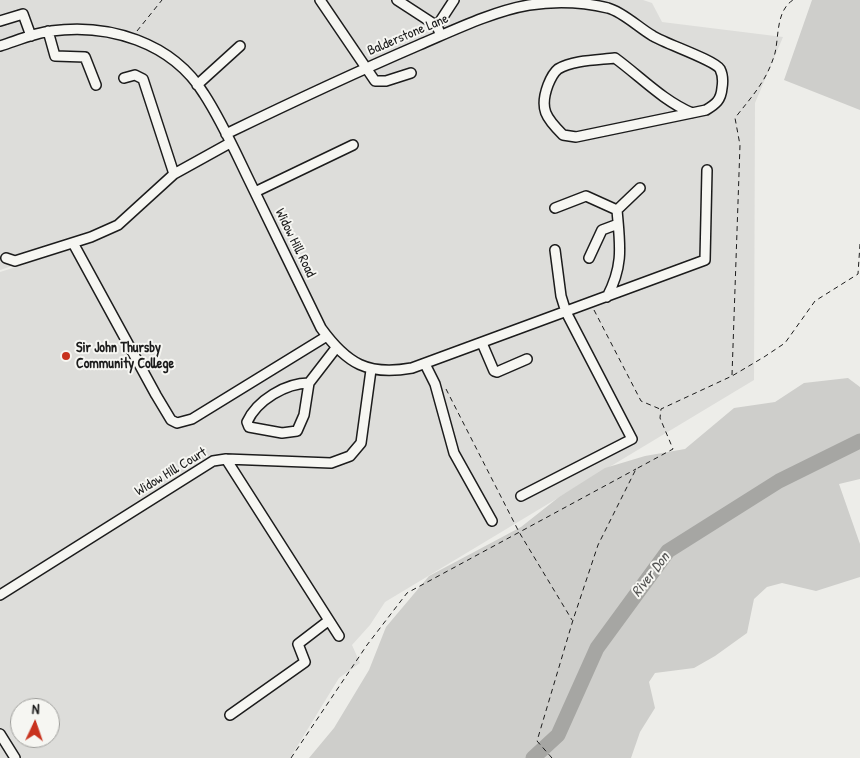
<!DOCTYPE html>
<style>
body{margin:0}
#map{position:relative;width:860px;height:758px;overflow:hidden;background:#edede9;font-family:"Patrick Hand",sans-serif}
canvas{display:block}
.north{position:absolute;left:10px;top:698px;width:50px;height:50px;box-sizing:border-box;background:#f6f6f2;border:1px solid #9f9f9c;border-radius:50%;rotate:3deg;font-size:14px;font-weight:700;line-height:20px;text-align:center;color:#1c1c1c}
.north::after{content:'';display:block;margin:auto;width:18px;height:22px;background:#c8321e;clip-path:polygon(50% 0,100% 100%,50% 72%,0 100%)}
</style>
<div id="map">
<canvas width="860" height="758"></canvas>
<div class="north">N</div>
</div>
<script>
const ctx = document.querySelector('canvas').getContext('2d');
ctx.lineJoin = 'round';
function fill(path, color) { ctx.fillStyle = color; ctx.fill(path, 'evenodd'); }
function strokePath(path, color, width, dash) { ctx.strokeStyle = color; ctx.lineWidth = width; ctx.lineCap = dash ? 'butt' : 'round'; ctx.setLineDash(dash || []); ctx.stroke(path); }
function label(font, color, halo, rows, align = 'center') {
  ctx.font = font + ' "Patrick Hand",sans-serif'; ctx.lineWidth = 4; ctx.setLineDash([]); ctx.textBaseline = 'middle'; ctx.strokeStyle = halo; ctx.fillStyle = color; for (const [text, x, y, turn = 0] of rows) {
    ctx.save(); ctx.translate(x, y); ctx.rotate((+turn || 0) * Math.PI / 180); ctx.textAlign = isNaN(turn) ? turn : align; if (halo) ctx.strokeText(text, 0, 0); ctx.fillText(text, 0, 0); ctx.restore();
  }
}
fill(new Path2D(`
 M0,0h643l9,3 10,19 121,15 -28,66 -1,277 -369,222 -15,23 -18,20 8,18 -21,15 -49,80h-290v-486l72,-23 -1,-2 -71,23zM20,708h30v30h-30z`), '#ddddda');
fill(new Path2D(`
 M812,0h48v110l-76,-30z
 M848,378l12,9v92l-21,5 21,60v33l-44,14 -34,-8 -15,4 -13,12 -7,34 -32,23 -21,12 -39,5 -6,9 6,26 -15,24 -9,26h-322l25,-30 35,-58 17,-43 43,-51 92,-49 38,-30 46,-29 40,-12 40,-7 49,-41 41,-6 29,-19z`), '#cececb');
strokePath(new Path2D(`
 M533,758l25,-23 39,-87 71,-97 111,-70 81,-40`), '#a6a6a3', 15);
const minor = new Path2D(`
 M320,0l55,81h11l25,-8
 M397,0l40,26
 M0,21l23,-7 8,22
 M48,31l7,25 30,1 11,28
 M439,31l-2,-5 17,-26
 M0,46c16,-5 34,-13 51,-15 57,-8 121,11 153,63 17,26 30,55 44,84 24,50 49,100 73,150 26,36 47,48 91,40l293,-108 2,-90
 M124,78l11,-3 8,4 31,95
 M197,85l43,-39
 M226,134c64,-31 128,-61 193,-89 33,-14 74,-34 110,-40 25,-4 54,-3 79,3 15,4 31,20 45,28 13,8 61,24 67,33 3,6 3,13 2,19 -1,12 -6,16 -16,22l-130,27 -13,-2c-17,-17 -24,-26 -15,-50 2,-5 5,-12 10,-16 15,-9 40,-9 57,-11 26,19 47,42 77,55
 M255,192l98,-47
 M555,208l31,-12 31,14c3,35 7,55 -10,87
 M617,210l23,-22
 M73,243l83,152 15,25 6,3 15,-4 135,-83
 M6,258l9,3 76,-24 27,-12 56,-51 56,-31
 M589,258l13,-28 16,-6
 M482,343l12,28 3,1 30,-13
 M425,364l10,20 19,69 38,68
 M309,383c-23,0 -52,17 -62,39l2,5 33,6 15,-2 7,-16 5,-32 27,-35
 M226,459l113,177
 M521,496l111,-57 -66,-127 -5,-16 -6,-46
 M0,595l213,-134 13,-2 105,4 19,-7 11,-13 10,-73
 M230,715l75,-53 -7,-18 30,-23
 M0,734l15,24`);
strokePath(minor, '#1c1c1c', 12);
strokePath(new Path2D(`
 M137,31l25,-31
 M594,310l47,91 19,8
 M732,375l8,-230 -5,-27c17,-22 32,-37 40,-65 4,-17 1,-42 18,-53
 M446,389l73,143 53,88
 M291,758l76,-113 40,-52 229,-124
 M552,758l-15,-17 36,-121 25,-75 38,-76 37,-20 -13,-31 1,-9 71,-33 32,-19 21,-14 30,-42 43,-27 2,-30`), '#1c1c1c', 1, [5, 4]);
strokePath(minor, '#f6f6f2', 9);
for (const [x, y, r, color] of [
 [66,356,5,"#c8321e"]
]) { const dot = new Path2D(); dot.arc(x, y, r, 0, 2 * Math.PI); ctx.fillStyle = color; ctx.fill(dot); strokePath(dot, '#f6f6f2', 2); }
label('14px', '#1c1c1c', '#f6f6f2', [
 ["Balderstone Lane",408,35,-23],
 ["Widow Hill Road",295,243,64],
 ["Widow Hill Court",171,472,-31]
]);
label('bold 14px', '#1c1c1c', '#f6f6f2', [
 ["Sir John Thursby",76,348],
 ["Community College",76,364]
], 'left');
label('italic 15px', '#535352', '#f6f6f2', [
 ["River Don",651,575,-52]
]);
</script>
